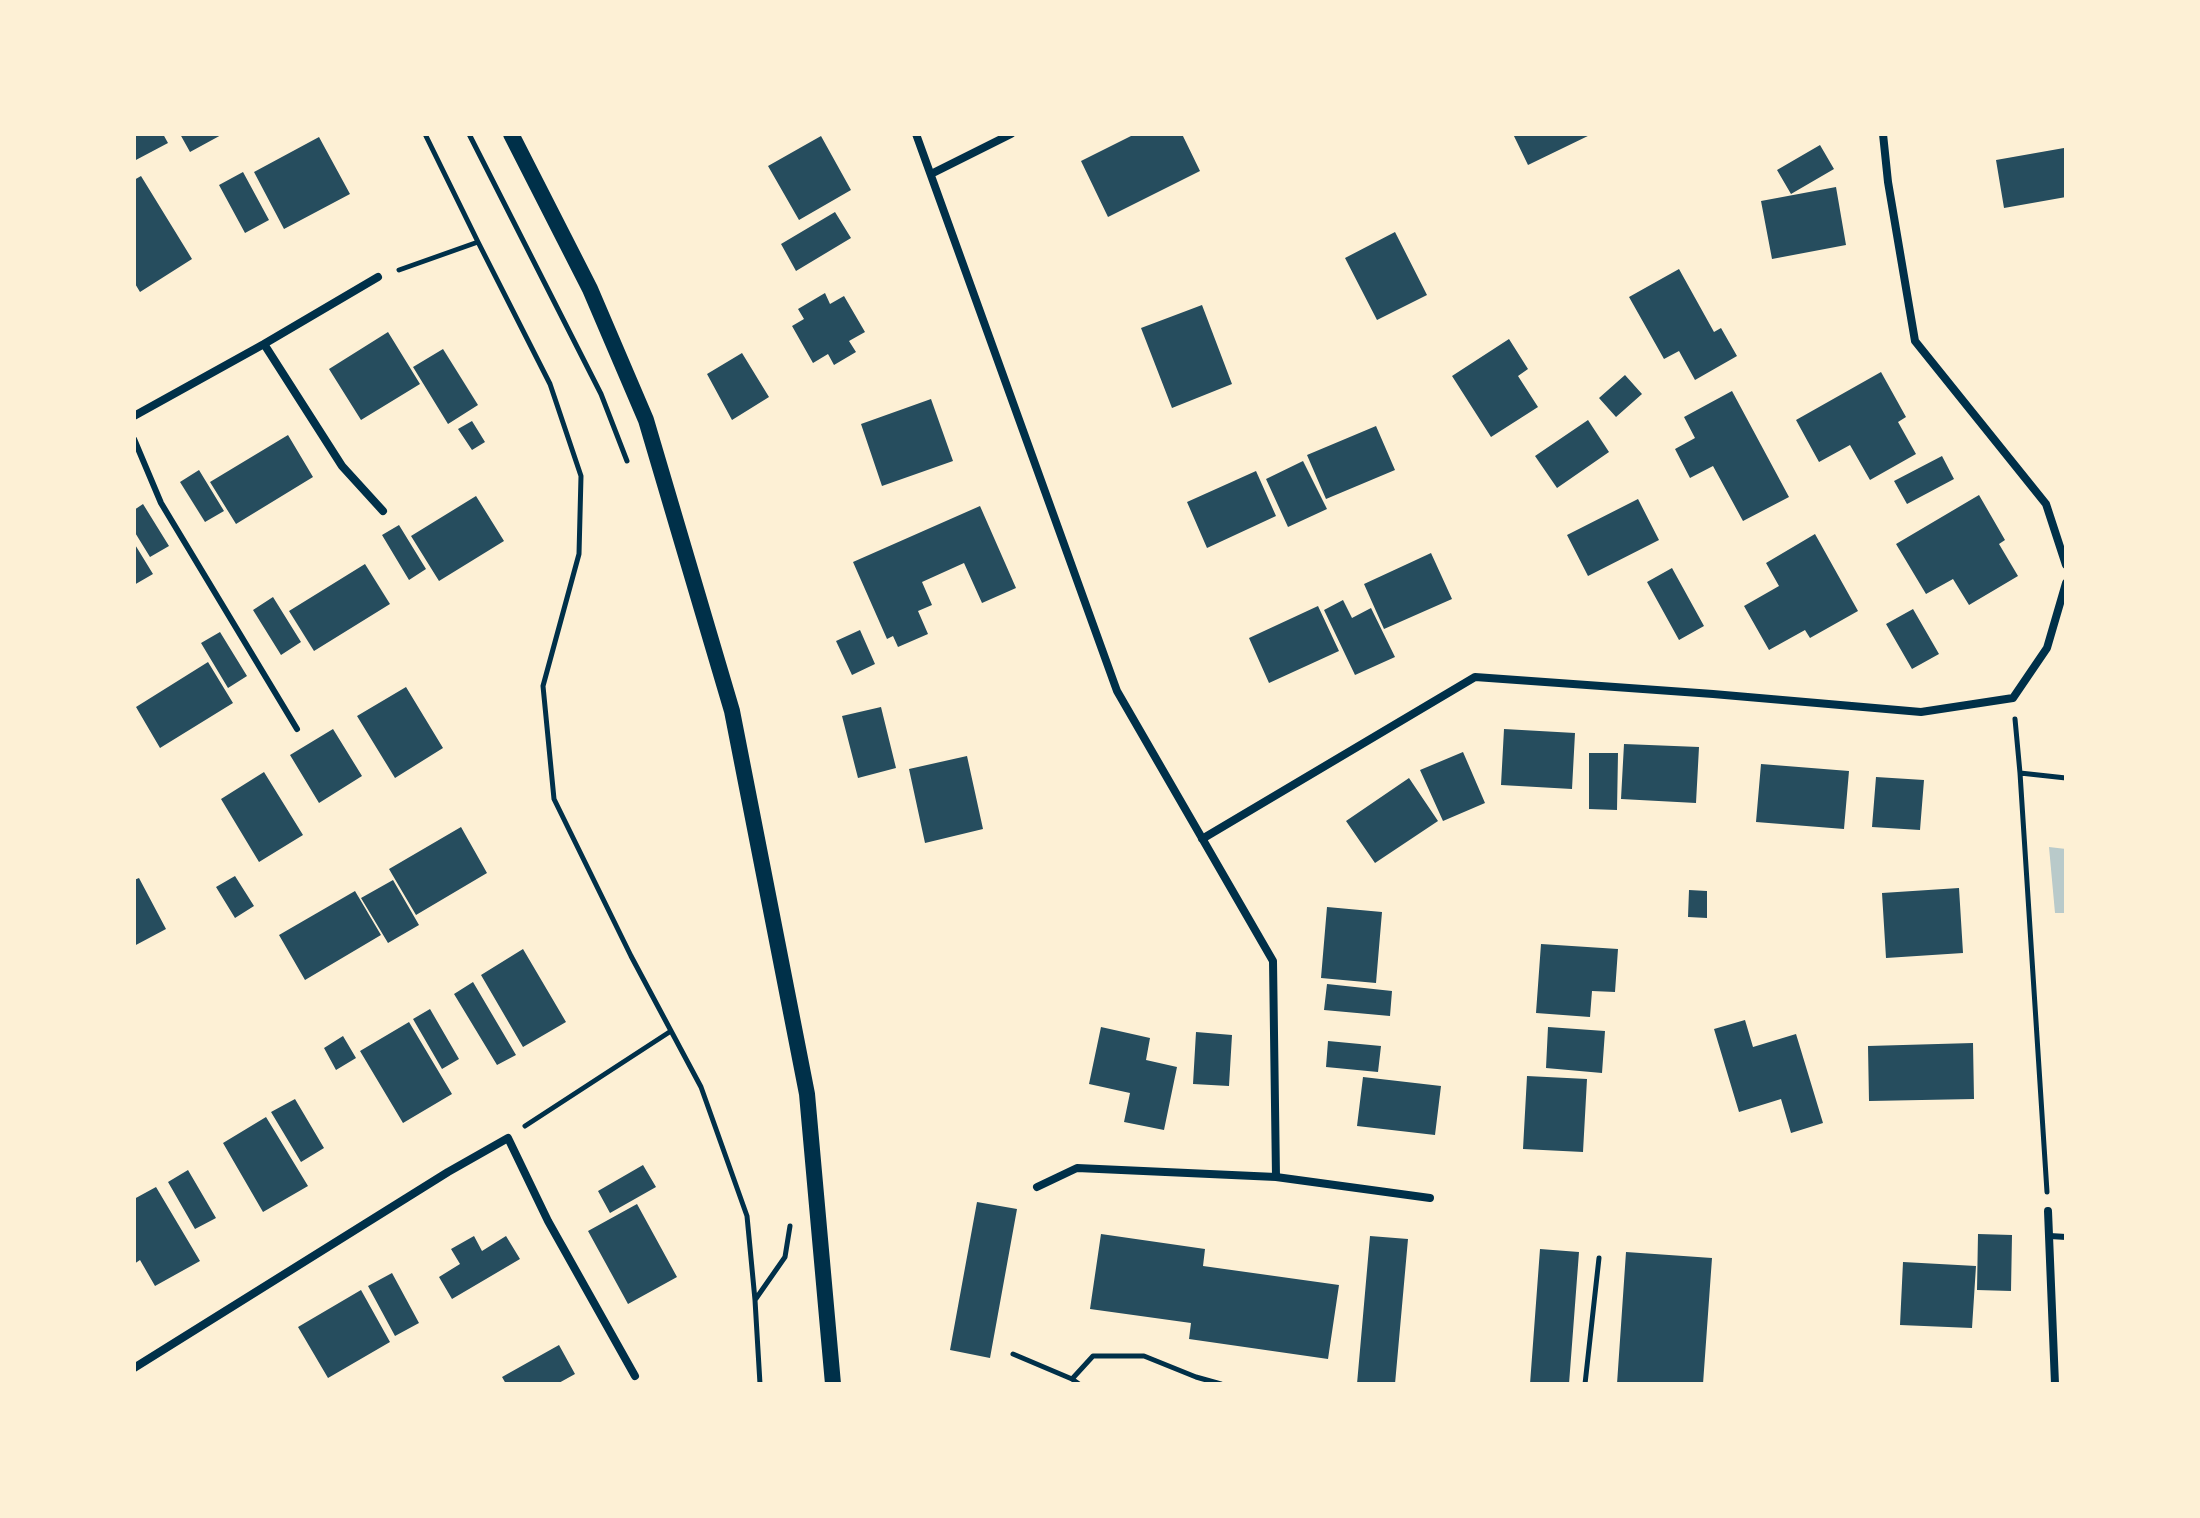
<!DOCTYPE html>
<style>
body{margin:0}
#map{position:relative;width:2200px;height:1518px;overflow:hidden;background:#fdf0d5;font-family:"Open Sans",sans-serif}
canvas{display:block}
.frame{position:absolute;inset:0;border:136px solid #fdf0d5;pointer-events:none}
</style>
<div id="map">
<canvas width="2200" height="1518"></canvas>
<div class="frame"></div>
</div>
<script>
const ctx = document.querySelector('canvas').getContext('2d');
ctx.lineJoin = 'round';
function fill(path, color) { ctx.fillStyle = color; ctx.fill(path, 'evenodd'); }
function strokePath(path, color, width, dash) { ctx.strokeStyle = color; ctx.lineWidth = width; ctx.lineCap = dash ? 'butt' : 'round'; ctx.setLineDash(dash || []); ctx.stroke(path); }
fill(new Path2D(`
 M2049,847l17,2v64h-11z`), '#b9caca');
fill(new Path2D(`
 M134,134h29l5,9 -34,18z
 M180,134h43l-33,18z
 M1135,134h47l18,37 -92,46 -27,-56z
 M1513,134h79l-64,31z
 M821,136l30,54 -52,30 -31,-54z
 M319,137l31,57 -66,35 -30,-57z
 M1820,145l14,24 -43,25 -14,-24z
 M2064,148l2,8v41l-62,11 -8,-48z
 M243,172l26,48 -24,13 -26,-48z
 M141,176l51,83 -52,33 -6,-10v-102z
 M1836,187l10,58 -74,14 -11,-58z
 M835,212l16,26 -55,33 -15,-27z
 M1395,232l32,63 -50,25 -32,-62z
 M1679,269l35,63 7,-4 16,28 -42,24 -16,-29 -15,8 -35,-62z
 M825,293l5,11 14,-8 21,36 -16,9 7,11 -22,13 -6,-11 -15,9 -21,-37 12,-7 -6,-10z
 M1202,305l30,79 -60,24 -31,-80z
 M388,332l32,52 -59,36 -32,-51z
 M1509,339l19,30 -10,7 20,31 -47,30 -39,-61z
 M443,349l35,56 -30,19 -35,-57z
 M742,353l27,44 -37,23 -25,-46z
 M1881,372l25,45 -8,5 18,32 -46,26 -20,-35 -31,17 -23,-42z
 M1625,375l17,19 -26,23 -17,-19z
 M1732,391l57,106 -46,24 -30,-55 -23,12 -15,-29 20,-11 -11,-21z
 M931,399l22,62 -71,25 -21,-62z
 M1588,420l21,32 -52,36 -22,-32z
 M472,421l13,21 -13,8 -14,-21z
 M1376,426l19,44 -69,29 -19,-44z
 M288,435l25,42 -77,47 -26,-42z
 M1942,456l12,23 -47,25 -13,-23z
 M1303,461l24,48 -39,18 -22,-48z
 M199,470l25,41 -19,11 -25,-40z
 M1256,471l20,45 -69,32 -20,-46z
 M1979,495l26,45 -6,4 19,32 -49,29 -16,-26 -27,15 -30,-50z
 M476,496l28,45 -65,40 -28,-45z
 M1638,499l21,41 -71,36 -21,-41z
 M143,504l26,42 -19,11 -16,-26v-21z
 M980,506l36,82 -34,15 -18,-40 -42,19 10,23 -14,6 10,23 -30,13 -5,-11 -6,3 -34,-77z
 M399,525l27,44 -17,11 -27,-45z
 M1815,534l43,77 -48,27 -5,-8 -36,20 -25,-44 35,-20 -13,-23z
 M134,543l19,31 -19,11z
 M1431,553l21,46 -68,30 -20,-45z
 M365,564l25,40 -76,47 -25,-40z
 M1672,568l32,58 -25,14 -32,-58z
 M273,597l28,45 -20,13 -28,-45z
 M1343,600l9,18 19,-10 24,49 -40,18 -31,-65z
 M1318,606l21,45 -70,32 -20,-45z
 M1913,609l26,45 -27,15 -26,-45z
 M860,630l15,34 -23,11 -16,-34z
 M220,632l27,44 -19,12 -27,-45z
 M208,662l25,41 -73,45 -24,-41z
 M406,687l37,61 -48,30 -38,-62z
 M881,707l15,61 -38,10 -16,-62z
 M333,729l29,47 -43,27 -29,-48z
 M1504,729l71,4 -3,56 -71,-4z
 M1624,744l75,3 -3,56 -75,-4z
 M1463,752l22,51 -42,18 -23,-51z
 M1589,753h29l-1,57 -28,-1z
 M967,756l16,73 -58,14 -16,-74z
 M1761,764l88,7 -5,58 -88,-7z
 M264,772l39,63 -44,27 -38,-63z
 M1876,777l48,3 -4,50 -48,-3z
 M1409,778l29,43 -63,42 -29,-42z
 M461,827l26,46 -71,42 -27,-46z
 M235,876l19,30 -19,12 -19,-31z
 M139,878l27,51 -32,17v-66z
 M393,880l26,45 -31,18 -27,-45z
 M1959,888l4,65 -77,5 -4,-65z
 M1689,890l18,1v27l-19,-1z
 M355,891l26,44 -76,45 -26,-45z
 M1327,907l55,5 -6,71 -55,-5z
 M1541,944l77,5 -3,43 -23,-1 -2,26 -54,-4z
 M523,949l43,73 -43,25 -42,-72z
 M473,982l43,73 -19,10 -43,-71z
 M1327,984l65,7 -2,25 -66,-6z
 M430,1009l29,50 -17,10 -29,-50z
 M1745,1020l8,27 43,-13 27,89 -32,10 -10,-34 -42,13 -25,-83z
 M409,1022l43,72 -49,29 -43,-72z
 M1101,1027l49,11 -4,22 31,7 -13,63 -40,-8 6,-29 -41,-9z
 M1548,1027l57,4 -3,42 -56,-5z
 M1196,1032l36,3 -3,51 -36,-2z
 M343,1036l13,22 -20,12 -12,-22z
 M1328,1041l53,5 -3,26 -52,-5z
 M1973,1043l1,56 -105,2 -1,-55z
 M1527,1076l60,3 -4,73 -60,-3z
 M1363,1077l78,9 -6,49 -78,-9z
 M295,1099l29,49 -23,14 -30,-50z
 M266,1117l42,69 -45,26 -40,-69z
 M643,1165l13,22 -46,26 -12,-22z
 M188,1170l28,48 -21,11 -27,-47z
 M156,1187l44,74 -45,25 -15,-26 -6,4v-65z
 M977,1202l40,7 -27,149 -40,-8z
 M637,1204l40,73 -49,27 -40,-73z
 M1101,1234l104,15 -2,17 136,19 -11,74 -139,-20 2,-16 -101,-14z
 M1978,1234l34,1 -1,56 -34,-1z
 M474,1236l8,15 24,-15 14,23 -68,40 -13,-22 21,-13 -9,-15z
 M1370,1236l38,3 -13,145h-38z
 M1540,1249l39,3 -10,132h-39z
 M1626,1252l86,6 -9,126h-86z
 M1903,1262l73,4 -4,62 -72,-3z
 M392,1273l27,50 -24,13 -27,-50z
 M361,1290l29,52 -62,36 -30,-51z
 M559,1345l16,29 -18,10h-51l-4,-7z`), '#264d5e');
strokePath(new Path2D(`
 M425,134l53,108 72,142 31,92 -2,78 -36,132 11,113 77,157 70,131 46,129 8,84
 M469,134l132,260 26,67
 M399,270l79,-28
 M2015,719l5,54 27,419
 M2020,773l46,5
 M525,1126l146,-95
 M1013,1354l59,25 7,5
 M1072,1379l21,-23h51l52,21 25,7
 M760,1384l-5,-84 30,-43 5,-31
 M1585,1384l14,-126`), '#003049', 5);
strokePath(new Path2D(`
 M134,439l27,64 136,226
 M2050,1236l16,1`), '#003049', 6);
strokePath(new Path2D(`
 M916,134l201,557 156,270 3,216
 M1883,134l5,48 27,159 131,163 20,61
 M931,174l80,-40
 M264,344l78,122 41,45
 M134,416l130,-72 114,-67
 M1202,839l273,-162 238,17 208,18 92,-14 34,-50 19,-65
 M1037,1187l40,-19 199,9 154,21
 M2048,1211l7,173
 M134,1368l314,-196 60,-34 40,83 87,155`), '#003049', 8);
strokePath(new Path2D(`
 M511,134l79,155 56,131 86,291 75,383 26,290`), '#003049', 16);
</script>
